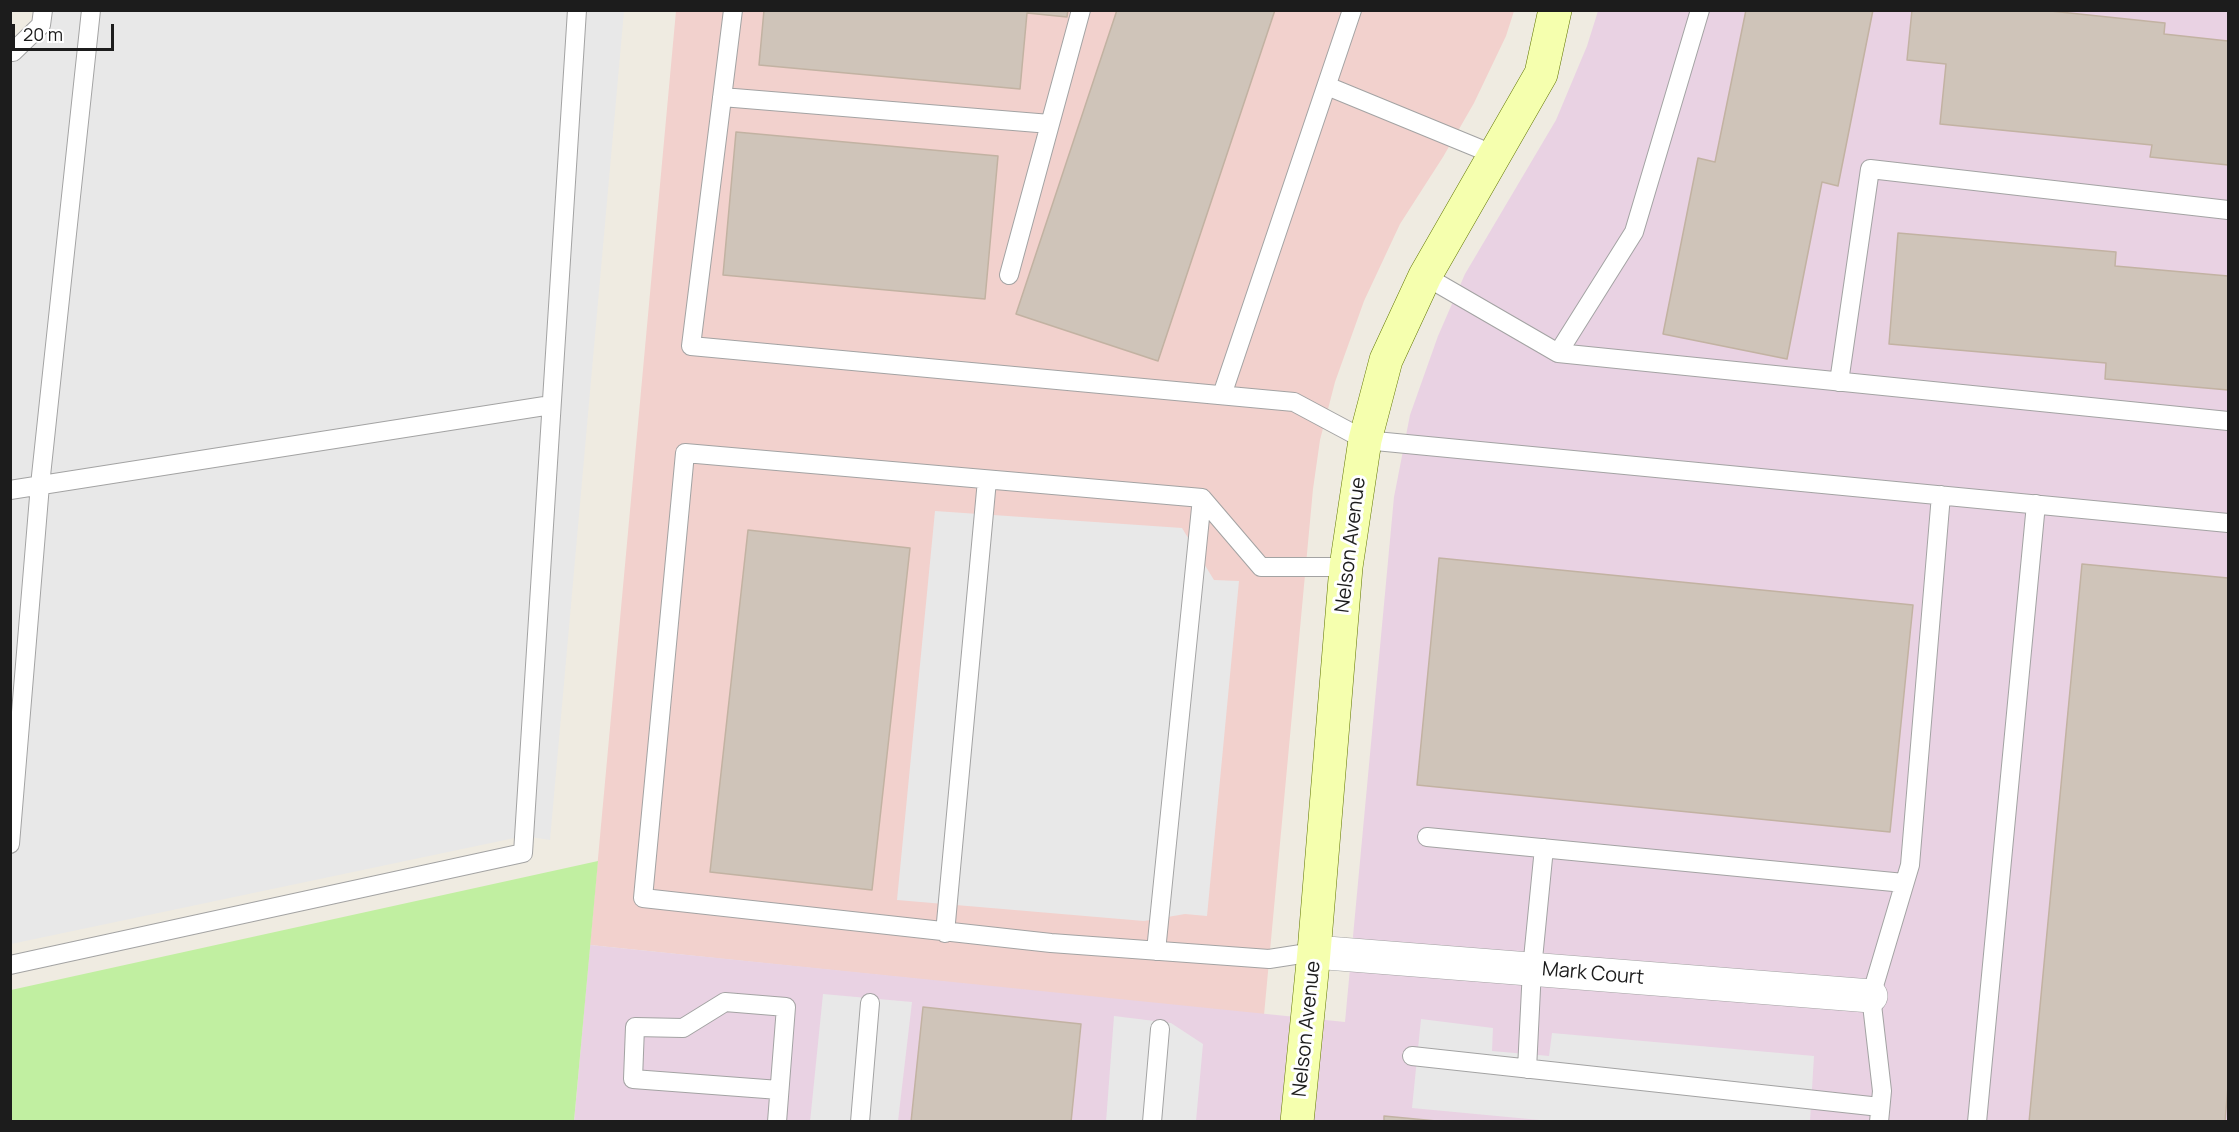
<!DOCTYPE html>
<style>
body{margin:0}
#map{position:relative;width:2239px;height:1132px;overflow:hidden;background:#efebe1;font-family:Manrope,sans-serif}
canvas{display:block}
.frame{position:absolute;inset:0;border:12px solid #1c1c1c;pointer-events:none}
.scale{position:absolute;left:12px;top:24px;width:102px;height:27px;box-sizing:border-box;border:3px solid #1c1c1c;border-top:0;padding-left:8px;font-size:18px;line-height:21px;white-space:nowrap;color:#1c1c1c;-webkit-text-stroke:4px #fff;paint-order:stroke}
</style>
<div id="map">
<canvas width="2239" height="1132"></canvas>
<div class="frame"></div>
<div class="scale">20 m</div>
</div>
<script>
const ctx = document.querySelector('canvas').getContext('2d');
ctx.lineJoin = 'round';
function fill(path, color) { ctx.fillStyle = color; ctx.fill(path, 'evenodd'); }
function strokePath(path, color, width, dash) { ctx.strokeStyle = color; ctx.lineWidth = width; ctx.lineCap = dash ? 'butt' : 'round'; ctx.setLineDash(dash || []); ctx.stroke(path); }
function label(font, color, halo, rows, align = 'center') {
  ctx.font = font + ' Manrope,sans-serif'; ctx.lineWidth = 6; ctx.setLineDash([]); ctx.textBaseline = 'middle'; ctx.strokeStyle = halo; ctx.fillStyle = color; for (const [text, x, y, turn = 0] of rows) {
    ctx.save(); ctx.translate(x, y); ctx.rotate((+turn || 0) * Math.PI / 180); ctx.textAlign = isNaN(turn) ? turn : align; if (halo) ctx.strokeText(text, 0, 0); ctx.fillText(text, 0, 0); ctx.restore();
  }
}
fill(new Path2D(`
 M676,11h838l-8,25 -32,67 -31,54 -43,67 -36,77 -29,81 -15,58 -7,49 -49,526 -674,-70z`), '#f2d1cd');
fill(new Path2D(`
 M1598,11h630v1110l-1654,1 16,-177 755,77 49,-525 16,-82 28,-79 27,-62 91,-154 31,-74z`), '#e9d2e3');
fill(new Path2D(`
 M598,861l-24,260h-563v-131z`), '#c1efa1');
fill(new Path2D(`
 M43,11h581l-74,829 -26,-4 -513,108 -1,-892z
 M935,511l247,17 32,52 25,1 -32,335 -22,-2 -41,7 -247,-21z
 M823,994l89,8 -14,119 -88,1z
 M1114,1016l57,7 32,21 -7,77 -90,1z
 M1421,1019l72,9 -1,23 57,5 3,-23 262,23 -4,65 -249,1 -149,-14z`), '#e8e8e8');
const building = new Path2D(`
 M764,10h304l-1,7 -40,-4 -7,76 -261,-24z
 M1117,10h158l-117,351 -142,-47z
 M1746,10h127l-35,176 -16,-4 -35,177 -124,-25 35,-176 17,4z
 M1912,10h129l124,13 -1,11 64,7v124l-78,-8 2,-12 -212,-21 6,-60 -39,-4z
 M736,132l262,24 -13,143 -262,-24z
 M1898,233l218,19 -1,14 113,10v114l-123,-11 1,-16 -217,-19z
 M748,530l162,18 -38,342 -162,-18z
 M1439,558l474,47 -23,227 -473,-47z
 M2082,564l146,14v508l-3,36h-196z
 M923,1007l158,17 -10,98h-160z
 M1384,1116l63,6h-63z`);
fill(building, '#cfc4b9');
strokePath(building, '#c2b2a2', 1.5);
const lane = new Path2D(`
 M733,10l-42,336 603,56 71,38 863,83
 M10,52h3l28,-27 2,-15
 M1327,86l168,69
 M722,97l328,27
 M1009,275l72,-265
 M1425,276l133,77 670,68
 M1558,353l76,-121 66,-222
 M1839,382l31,-213 358,41
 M1222,395l130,-385
 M10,490l541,-85
 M1427,837l477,46
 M10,844l30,-359 51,-475
 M945,933l42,-453
 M1156,951l46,-453
 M1314,952l-45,7 -218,-16 -408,-45 42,-445 517,45 59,69h85
 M10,965l513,-112 54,-843
 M1412,1056l468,51
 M1527,1069l5,-100 12,-121
 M777,1122l9,-115 -61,-5 -42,26 -48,-1 -2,52 146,11
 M860,1122l10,-119
 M1152,1122l8,-93
 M1879,1122l3,-31 -11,-95 39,-131 31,-370
 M1977,1122l59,-618`);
const street = new Path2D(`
 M1314,952l557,44`);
const secondary = new Path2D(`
 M1297,1122l17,-170 32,-385 19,-127 21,-80 39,-84 116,-202 14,-64`);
strokePath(lane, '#a3a3a3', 20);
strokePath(street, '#a3a3a3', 34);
strokePath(secondary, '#617600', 34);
strokePath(lane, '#fff', 18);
strokePath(street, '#fff', 33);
strokePath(secondary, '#f5ffae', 33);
label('20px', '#1c1c1c', '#fff', [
 ["Nelson Avenue",1351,545,-83],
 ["Mark Court",1593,974,5],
 ["Nelson Avenue",1307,1029,-84]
]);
</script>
